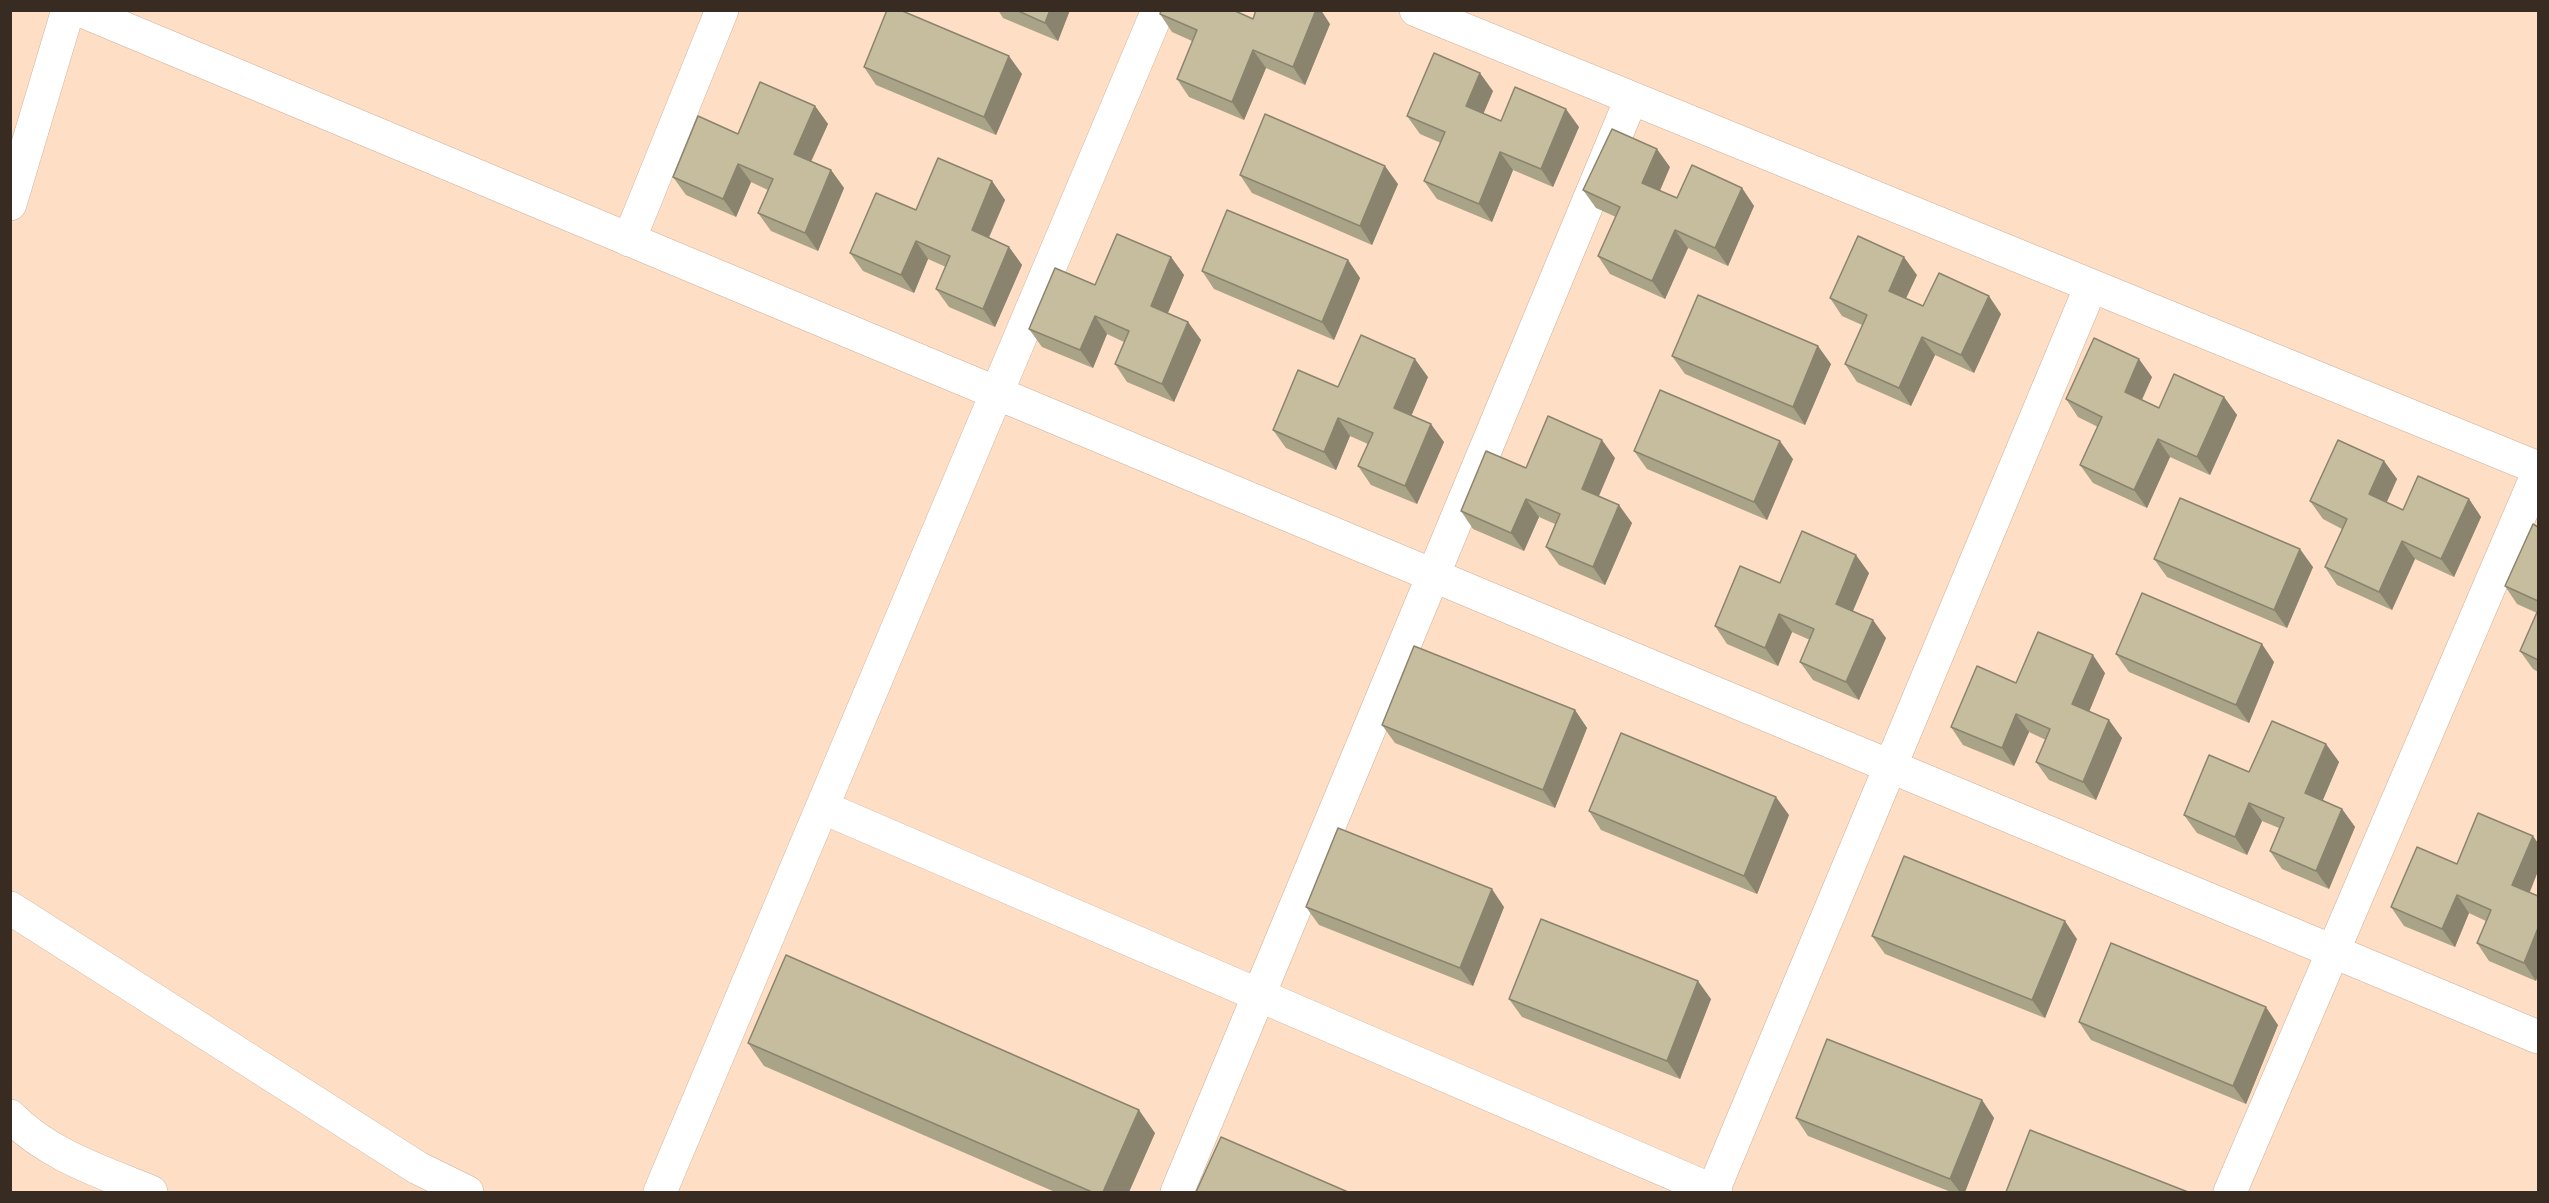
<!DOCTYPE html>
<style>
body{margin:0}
#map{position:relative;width:2549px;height:1203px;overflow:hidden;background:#fedec5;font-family:"Exo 2",sans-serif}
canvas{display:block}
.frame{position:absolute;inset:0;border:12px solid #382c22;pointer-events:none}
</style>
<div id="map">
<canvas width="2549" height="1203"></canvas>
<div class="frame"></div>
</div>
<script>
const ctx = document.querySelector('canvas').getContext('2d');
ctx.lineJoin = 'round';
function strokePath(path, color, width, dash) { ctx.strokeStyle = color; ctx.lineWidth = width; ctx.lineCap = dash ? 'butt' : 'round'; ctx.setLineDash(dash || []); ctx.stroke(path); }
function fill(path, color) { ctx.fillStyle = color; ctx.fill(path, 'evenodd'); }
const minor = new Path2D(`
 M80,10l2458,1027
 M1416,10l1122,458
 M10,204l58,-194
 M629,240l93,-230
 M822,807l894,385
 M10,908l408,260 49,24
 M10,1116c38,39 92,56 141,76
 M1713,1191l378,-905
 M660,1192l498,-1182
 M1177,1192l454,-1093
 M2230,1192l308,-719`);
strokePath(minor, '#ceb098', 34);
strokePath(minor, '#fff', 33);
fill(new Path2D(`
 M998,10h72l-12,31 -55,-23z
 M1235,11l18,8 77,5 -25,61 -39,-17 -22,52 -55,-23 -12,-18 15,-38 -20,-9 -12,-18z
 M864,67l158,7 -26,61 -120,-50z
 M1493,91l-10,23 18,7 78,6 -26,60 -40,-17 -21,52 -55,-23 -13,-18 17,-38 -21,-9 -13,-18z
 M815,106l13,18 -17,38 20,8 13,18 -26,63 -47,-20 -13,-18 10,-23 -17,-8 -15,35 -50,-22 -13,-18 65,-43z
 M1670,167l-10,24 17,7 65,-10 12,18 -26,60 -40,-18 -23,51 -55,-25 -12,-18 18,-39 -20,-9 -13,-18z
 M1240,175l158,9 -26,61 -120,-52z
 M992,181l13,19 -16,38 20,9 13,18 -27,62 -46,-20 -13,-18 10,-22 -18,-8 -14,34 -51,-22 -13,-18 66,-43z
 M1171,257l13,18 -16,38 20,9 13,18 -27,62 -47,-20 -12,-18 9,-22 -17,-8 -14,34 -51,-21 -13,-18 66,-44z
 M1348,260l12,18 -26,62 -120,-51 -12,-18z
 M1917,275l-11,23 17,8 78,8 -27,59 -39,-18 -24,51 -54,-24 -12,-18 17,-39 -20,-9 -12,-18z
 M1672,356l159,8 -26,61 -120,-51z
 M1428,377l-17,38 33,27 -27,62 -46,-19 -13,-19 10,-22 -18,-8 -14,34 -50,-22 -13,-18 65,-43z
 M2152,377l-10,23 17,8 65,-11 13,18 -27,60 -40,-18 -23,51 -54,-25 -13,-18 18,-38 -20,-10 -12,-18z
 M1634,451l159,8 -26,61 -120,-51z
 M1615,458l-16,38 33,27 -27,62 -46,-20 -13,-18 9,-23 -16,-7 -15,34 -51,-22 -12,-18 65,-43z
 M2384,461l13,18 -10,23 16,8 66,-11 12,18 -27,60 -39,-18 -23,51 -55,-25 -12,-18 17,-38 -19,-10 -13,-18z
 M2538,527v145l-5,-3 -13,-18 17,-38 -20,-9 -12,-18z
 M2154,559l159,8 -26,61 -120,-51z
 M1869,573l-16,38 33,27 -27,62 -46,-20 -13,-18 10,-22 -18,-8 -14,34 -51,-22 -12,-18 65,-43z
 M2116,654l158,8 -25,61 -120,-51z
 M2105,673l-16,38 33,27 -26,62 -47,-20 -13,-18 10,-22 -17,-8 -15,34 -51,-21 -12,-18 65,-44z
 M1575,710l12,18 -32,80 -160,-65 -13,-18z
 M2326,744l13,18 -16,38 19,9 13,18 -26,62 -47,-20 -12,-18 9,-23 -17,-7 -15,34 -50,-22 -13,-18 65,-43z
 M1589,811l200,4 -32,79 -156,-64z
 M2457,864l81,7 -8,21 6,89 -47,-20 -12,-18 9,-22 -17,-8 -14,34 -51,-21 -13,-19z
 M1306,907h198l-31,79 -154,-61z
 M1872,936l205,3 -32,79 -160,-64z
 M1509,999h202l-31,80 -158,-62z
 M2079,1022l199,3 -32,79 -155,-64z
 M748,1043l407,90 -26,59h-74l-291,-126z
 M1982,1100l12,18 -29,74h-14l-143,-56 -12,-18z`), '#a9a388');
fill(new Path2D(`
 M1050,10h20l-12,31 -13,-18z
 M1316,10h5l9,14 -25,61 -12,-18z
 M1253,50l13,18 -22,52 -12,-18z
 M1009,56l13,18 -26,61 -12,-18z
 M1480,73l13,18 -14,33 -13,-18z
 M815,106l13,18 -22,48 -12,-18z
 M1566,109l13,18 -26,60 -12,-18z
 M1657,149l13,18 -15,34 -13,-18z
 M1500,152l13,18 -21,52 -13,-18z
 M738,164l13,18 -15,35 -13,-18z
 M1385,166l13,18 -26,61 -12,-19z
 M831,170l13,18 -26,63 -13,-18z
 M992,181l13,19 -21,48 -12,-18z
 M1742,188l12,18 -26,60 -13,-18z
 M1675,230l13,18 -23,51 -13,-18z
 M916,241l12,18 -14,34 -13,-18z
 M1009,247l13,18 -27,62 -12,-18z
 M1171,257l13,18 -21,49 -12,-18z
 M1904,257l13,18 -16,34 -12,-18z
 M1348,260l12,18 -26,62 -12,-18z
 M1989,296l12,18 -27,59 -13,-18z
 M1095,316l12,18 -14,34 -13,-18z
 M1188,322l13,18 -27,62 -12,-18z
 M1922,337l13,18 -24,51 -12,-18z
 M1818,346l13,18 -26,61 -12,-18z
 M1415,359l13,18 -21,49 -13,-18z
 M2139,359l13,18 -15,33 -12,-18z
 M2224,397l13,18 -27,60 -13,-18z
 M1338,418l12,18 -14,34 -12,-18z
 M1431,424l13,18 -27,62 -12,-18z
 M2158,439l12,18 -23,51 -13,-18z
 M1602,440l13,18 -21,49 -12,-18z
 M1780,441l13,18 -26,61 -13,-18z
 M2384,461l13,18 -15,33 -13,-18z
 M1526,499l13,18 -15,34 -13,-18z
 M2469,499l12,18 -27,60 -13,-18z
 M1619,505l13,18 -27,62 -12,-18z
 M2402,541l13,18 -23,51 -13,-18z
 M2300,549l13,18 -26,61 -13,-18z
 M1856,555l13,18 -21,49 -12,-18z
 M1779,614l13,18 -14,34 -13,-18z
 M1873,620l13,18 -27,62 -13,-18z
 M2262,644l12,18 -25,61 -13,-18z
 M2093,655l12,18 -20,49 -13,-18z
 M1575,710l12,18 -32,80 -12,-18z
 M2016,714l13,18 -15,34 -12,-18z
 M2109,720l13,18 -26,62 -13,-18z
 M2326,744l13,18 -21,49 -13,-18z
 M1776,797l13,18 -32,79 -13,-18z
 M2249,803l13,18 -15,34 -12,-18z
 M2342,809l13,18 -26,62 -13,-18z
 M2533,836l5,7v28l-13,32 -13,-18z
 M1492,889l12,18 -31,79 -13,-18z
 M2457,895l12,18 -14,34 -13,-18z
 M2065,921l12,18 -32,79 -13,-18z
 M2538,928v48l-2,5 -12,-18z
 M1698,981l13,18 -31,80 -13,-18z
 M2266,1007l12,18 -32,79 -13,-18z
 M1982,1100l12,18 -29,74h-5l-10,-13z
 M1139,1110l16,23 -26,59h-26z`), '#8a846f');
const building = new Path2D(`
 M887,10h13l109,46 -25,61 -120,-50z
 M1016,10h34l-5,13z
 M1161,10h72l20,9 3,-9h60l-23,57 -40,-17 -21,52 -55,-23 20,-49 -37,-16z
 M1434,53l46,20 -14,33 35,15 14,-34 51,22 -25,60 -41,-17 -21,52 -55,-23 21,-49 -38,-16z
 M760,82l55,24 -21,48 37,16 -26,63 -47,-20 15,-34 -35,-15 -15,35 -50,-22 25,-61 40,18z
 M1265,114l120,52 -25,60 -120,-51z
 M1612,129l45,20 -15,34 35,15 15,-33 50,23 -27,60 -40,-18 -23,51 -54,-25 22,-49 -37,-17z
 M938,158l54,23 -20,49 37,17 -26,62 -47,-20 14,-33 -34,-15 -15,34 -51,-22 26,-60 40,17z
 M1227,210l121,50 -26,62 -120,-51z
 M1117,234l54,23 -20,49 37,16 -26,62 -47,-20 14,-33 -34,-15 -15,34 -51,-21 26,-61 40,17z
 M1858,236l46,21 -15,34 34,15 16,-33 50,23 -28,59 -39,-18 -23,51 -54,-24 22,-49 -37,-17z
 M1698,295l120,51 -25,61 -121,-51z
 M1361,335l54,24 -21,49 37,16 -26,62 -47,-20 15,-33 -35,-15 -14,34 -51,-22 25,-60 40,17z
 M2094,338l45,21 -14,33 34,16 15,-34 50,23 -27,60 -39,-18 -24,51 -54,-25 22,-48 -36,-18z
 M1660,390l120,51 -26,61 -120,-51z
 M1548,416l54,24 -20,49 37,16 -26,62 -47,-20 14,-33 -34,-15 -15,34 -50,-22 25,-60 40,17z
 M2338,440l46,21 -15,33 34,16 15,-34 51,23 -28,60 -39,-18 -23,51 -54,-25 22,-48 -37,-18z
 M2180,498l120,51 -26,61 -120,-51z
 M2533,524l5,3v74l-33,-15z
 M1802,531l54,24 -20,49 37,16 -27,62 -46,-20 14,-33 -35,-15 -14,34 -50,-22 25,-60 40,17z
 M2142,593l120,51 -26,61 -120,-51z
 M2538,610v50l-18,-9z
 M2038,632l55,23 -21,49 37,16 -26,62 -47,-20 14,-33 -34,-15 -14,34 -51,-21 26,-61 39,17z
 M1414,646l161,64 -32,80 -161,-65z
 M2272,721l54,23 -21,49 37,16 -26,62 -46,-20 14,-33 -35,-15 -14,34 -51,-22 25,-60 40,17z
 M1621,733l155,64 -32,79 -155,-65z
 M2478,813l55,23 -21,49 26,11v32l-14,35 -47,-20 14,-33 -34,-15 -15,34 -51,-22 26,-60 40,17z
 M1338,828l154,61 -32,79 -154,-61z
 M1904,856l161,65 -33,79 -160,-64z
 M1541,919l157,62 -31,80 -158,-62z
 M2111,943l155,64 -33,79 -154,-64z
 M786,955l353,155 -36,82h-11l-344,-149z
 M1827,1039l155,61 -32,79 -154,-61z
 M2030,1130l158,62h-182z
 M1221,1137l127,55h-152z`);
fill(building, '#c5bd9e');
strokePath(building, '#8a846f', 1.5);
</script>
